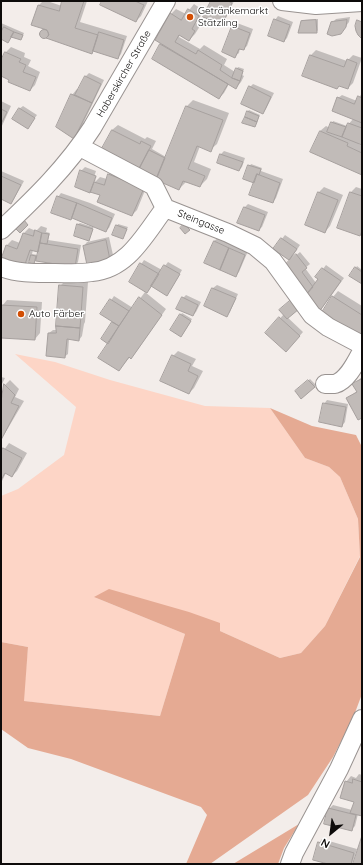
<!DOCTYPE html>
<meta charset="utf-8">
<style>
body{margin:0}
#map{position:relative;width:363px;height:865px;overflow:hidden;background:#f3edea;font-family:Quicksand,sans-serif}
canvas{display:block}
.frame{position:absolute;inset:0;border:2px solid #0d0b0a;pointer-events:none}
.north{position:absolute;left:311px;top:813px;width:40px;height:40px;-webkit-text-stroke:3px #fff;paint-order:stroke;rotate:209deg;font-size:11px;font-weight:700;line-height:16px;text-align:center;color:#0d0b0a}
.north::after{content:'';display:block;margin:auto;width:14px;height:18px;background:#0d0b0a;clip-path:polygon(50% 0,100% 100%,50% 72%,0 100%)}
</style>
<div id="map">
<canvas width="363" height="865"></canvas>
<div class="frame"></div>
<div class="north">N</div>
</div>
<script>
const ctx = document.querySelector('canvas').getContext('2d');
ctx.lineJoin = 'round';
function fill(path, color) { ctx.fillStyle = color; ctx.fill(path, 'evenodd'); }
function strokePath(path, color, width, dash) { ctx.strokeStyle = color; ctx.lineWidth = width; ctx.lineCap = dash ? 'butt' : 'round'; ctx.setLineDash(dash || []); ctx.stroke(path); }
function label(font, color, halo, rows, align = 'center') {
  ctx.font = font + ' Quicksand,sans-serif'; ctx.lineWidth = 3; ctx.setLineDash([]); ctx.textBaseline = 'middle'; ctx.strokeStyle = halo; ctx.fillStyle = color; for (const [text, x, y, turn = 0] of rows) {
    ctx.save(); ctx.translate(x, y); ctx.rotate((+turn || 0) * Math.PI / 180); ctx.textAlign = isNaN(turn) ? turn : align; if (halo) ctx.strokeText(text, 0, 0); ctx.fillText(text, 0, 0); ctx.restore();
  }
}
fill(new Path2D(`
 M15,354l40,8 55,18 95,26 65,2 35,50 24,9 11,10 18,42 2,37 -35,70 -24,27 -21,5 -60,-27 -126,-34 91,37 -25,82 -137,-15 5,-54 -27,-5v-146l17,-7 46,-34 12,-48z`), '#fdd5c6');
fill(new Path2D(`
 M270,408l42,18 44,9 6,12v247l-9,24 -20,39 -25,38 -98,69h-24l21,-49 -6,-8 -130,-48 -43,-11 -27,-19v-87l27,5 -4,54 136,15 25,-82 -91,-37 15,-8 80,23 31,11v8l60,27 21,-5 24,-27 35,-69 -2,-38 -18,-42 -11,-10 -24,-9z
 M299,824l-15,24 -6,16h-45z`), '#e5aa93');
fill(new Path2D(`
 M43,1h4l15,5 1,-5h24l-7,21 47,14 -6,18 -3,4 -24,-8 -3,3 -43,-15 1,-5 -4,4h-4l-1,-4 4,-5 -12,-4 7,-19z
 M103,1h45l-7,15 -5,5z
 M212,1h22l-9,19 -4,4z
 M194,4l10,7 -8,12 4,3 -5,8 -6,6 -9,-6 -1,3 21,12 4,-4 23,14 -3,6 11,7 3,-5 6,2 -2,6 2,1 -3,6 -5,6 -7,-4 -5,9 -5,5 -66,-39 9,-16 9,-29 5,-5 10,5z
 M278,16l15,6 -6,16 -3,3 -9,-21z
 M350,17l-1,5 -6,8 -11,-7 4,-4z
 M318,19v11l-1,2 -15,-11 2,-1z
 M1,23l23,10 -2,5 -10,-2 -11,2z
 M237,23l16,6 -6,17 -4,3 -3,-1 -1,5 -4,3 -2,-29z
 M11,47l14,6 -1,4 7,3 -3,6 12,6 -5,13 -5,5 -29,-15v-12l5,-11z
 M316,50l31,11 6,-6 9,3 -9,25 -5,5 -8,-3 -3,3 -33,-12 7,-21z
 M89,73l15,7 -25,52 -5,6 -2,-43 5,-6 2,1 6,-13z
 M253,84l21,9 -8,16 -3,4 -13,-26z
 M362,93v51l-3,-1v1l3,2v28l-42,-43 6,-5 4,2 3,-7 14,5 6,-7 -15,-21 4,-3 15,6z
 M193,100l36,13 -12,31 -7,6 -10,-4 -6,16 17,7 -4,10 -7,7 -14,-4 -7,7 -77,-38 10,-21 6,-5 27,14 2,-2 9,4 -4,8 14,8 20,-50z
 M1,101l10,5 -10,22z
 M23,106l14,9 -9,12 -9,-18z
 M249,110l11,5 -5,11 -8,-14z
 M224,151l21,7 -3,9 -3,3 -21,-7 3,-9z
 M251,164l11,4 -1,3 22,8 -7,19 -3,4 -18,-20 -11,-4z
 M85,167l11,4 -6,18h2l6,-17 -3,10 5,-5 7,2 2,-5 5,-5 34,14 -11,27 -5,5 -34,-13 3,-7 -25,-8 5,-16z
 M1,168h1l-1,3 23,10 -10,18 -3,4 -10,-6z
 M324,187l19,8 -13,31 -5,6 -7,-39z
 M356,187l6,2v44l-2,2 -22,-8 13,-35z
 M61,193l29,10 25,11 -6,14 -4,3 -11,-5 -5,14 -11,-16 2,-1 13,4 1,-1 -22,-9 -1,2 -13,-22z
 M248,204l20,8 -6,15 -4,3 -14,-22z
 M118,224l10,3 -5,11 -10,-4z
 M41,226l6,2 -1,4 4,1 -2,7 33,5 -3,17 -3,4 -39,-6 -2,3 -3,-4 -7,7 -23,-4 6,-17 5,-5 8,3 4,-10 5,-5 7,3zM40,248l-2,7 -6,-1 1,-4 4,1z
 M285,235l15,10 -10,15 -16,-11z
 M109,237l4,18 -3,4 -26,-13 3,-4z
 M218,238l30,13 -9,21 -4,4 -30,-14 9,-21z
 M300,252l10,12 -5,4 11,15 7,-14 3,-4 18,13 -24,33 -31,-50z
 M144,260l18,10 6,-8 14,8 -12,21 -18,-5 -5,6 -17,-11z
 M357,266l5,4v13l-6,-15z
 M65,281l23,1 -3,40 -1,2 -2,12 -3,4 -10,-1 -1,15 -4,3 -15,-24 4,-3h4l3,-44z
 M217,285l21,9 -8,18 -3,4 -22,-10 8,-18z
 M338,291l24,15v32l-29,-41z
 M145,292l21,17 -30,43 -5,6 -1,-1 -11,13 -8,-30 -9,-1 12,-17 -12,-8 12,-18 19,12z
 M186,295l15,7 -5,10 -3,3 -10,-17z
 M7,300l35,2 -2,31 -5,6 -34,-2 1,-31z
 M182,313l10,6 -9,15 -11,-4z
 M284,314l19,18 -13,15 -23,-14z
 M178,351l18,8 -4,7 11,5 -9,17 -5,5 -16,-37z
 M1,377l4,1 -4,8z
 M362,377v40l-14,-19 9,-7 -3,-7z
 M310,379l6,6 -14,12 -6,-6z
 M10,380l9,9 -4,8 9,4 -23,39v-37l2,-2 2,-16z
 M327,400l21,4 -3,18 -3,4 -18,-22z
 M9,443l18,10 -10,18 -5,5 -6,-3 -5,10v-29z
 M359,774l3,1v40l-4,-1 -3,12 -4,4 -22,-21 4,-4 19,5 3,-9 -9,-19 5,-6 5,2z
 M322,839l35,10 -5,15h-20l-13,-21z`), '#0003');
const building = new Path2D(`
 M62,1h22l-9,27 23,7 -6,19 -46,-16 3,-3 -2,-5 -16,-5 7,-20 21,6z
 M102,1h33l9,4 -8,17 -36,-17z
 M211,1h17l4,2 -10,22 -19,-8z
 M188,9l11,7 -7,13 3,2 -6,10 -10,-6 -4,7 21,12 2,-4 24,15 -2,5 12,8 8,3 -4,8 -81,-49 15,-27 11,7z
 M274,19l16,6 -6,17 -16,-6z
 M316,20l1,13h-19l3,-12z
 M347,20l-1,7 -5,7 -9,2 -5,-2 4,-12z
 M357,20l5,2v17l-4,-4 -2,-4 -1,-5z
 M232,26l18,7 -6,17 -5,-1 -4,9 -13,-6z
 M4,27l10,5 -6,11 -7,-4v-7z
 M39.5 34a4.5 4.5 0 1 1 9 0a4.5 4.5 0 1 1-9 0Z
 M14,32l9,3 -2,5 -10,-3z
 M99,32l25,8 -6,19 -25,-8z
 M160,44l68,40 -9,15 -67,-40z
 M5,52l16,7 -2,3 7,3 -3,7 13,5 -6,14 -22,-9 1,-2 -8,-4v-16z
 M310,55l34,12 3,-8 10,4 -9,26 -9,-3 -2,3 -35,-13z
 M236,68l7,3 -3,10 -8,-3z
 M85,76l16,8 -9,19 -17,-8z
 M249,86l22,11 -8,17 -22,-10z
 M71,94l21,9 -18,36 -18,-12z
 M358,96l4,2v25l-30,-12 5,-14 17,7z
 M186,106l37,14 -12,32 -14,-6 -9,23 17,7 -5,11 -17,-6 -4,9 -23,-10z
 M19,108l16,10 -7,11 -16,-10z
 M1,109l6,3 -6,12z
 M247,111l12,5 -2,6 -12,-5z
 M245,117l12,5 -2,5 -13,-4z
 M331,122l15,5 -4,10 -15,-5z
 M348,123l14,5v17l-20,-8z
 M112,130l28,14 1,-3 10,5 -13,25 -38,-19z
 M320,131l28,12 -1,3 15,7v22l-52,-23z
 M149,150l16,8 -9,22 -18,-9z
 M220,154l23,8 -4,9 -22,-8z
 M248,165l13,4 -2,6 -2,-1 -3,9 -11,-4z
 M80,170l16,6 -6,17 -15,-6z
 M108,174l36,14 -12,28 -35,-14 3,-7 -10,-3 4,-10 10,3z
 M257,174l23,9 -7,20 -24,-8z
 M1,176l20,9 -10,19 -10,-5z
 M318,192l20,8 -13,33 -20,-8z
 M350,192l12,4v35l-2,5 -23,-8z
 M57,196l20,7 -6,17 -20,-7z
 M77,203l35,15 -6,14 -34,-14z
 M244,207l21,8 -6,16 -22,-8z
 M24,220l4,5 -8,8 -4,-4z
 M77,224l16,5 -4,12 -15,-5z
 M184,224l6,6 -5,4 -5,-6z
 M116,225l11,4 -4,10 -11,-4z
 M35,230l7,3 -4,19 -8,-2 -6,17 -23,-8 5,-14 11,4 6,-16 10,3z
 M42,233l7,1 -2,10 -7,-1z
 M281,238l16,11 -8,11 -16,-11z
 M106,240l4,20 -23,5 -4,-19z
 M214,241l15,7 -9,22 -16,-7z
 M40,243l38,6 -3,18 -39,-6z
 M229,248l16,7 -9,22 -16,-7z
 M296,254l11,14 -5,4 11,15 -7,8 -21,-30z
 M31,255l5,1 -2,8 -5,-1z
 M140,263l19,11 -12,19 -18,-11z
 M164,265l16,9 -13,22 -16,-10z
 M355,267l7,5v12l-13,-8z
 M322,268l19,13 -22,31 -13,-17 12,-16 -3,-2z
 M59,285l24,2 -3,41 -24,-2z
 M212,288l24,10 -9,19 -23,-11z
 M332,296l30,19v24l-41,-25z
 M139,297l23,18 -31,44 -2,-2 -10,14 -21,-13z
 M182,297l16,8 -5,11 -17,-7z
 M110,299l19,12 -10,15 -19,-12z
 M292,299l7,10 -12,10 -8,-9z
 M1,305l36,2 -2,33 -34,-2z
 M180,314l11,7 -10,16 -11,-7z
 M279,317l21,19 -14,16 -21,-19z
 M112,322l7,4 -11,18 -7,-5z
 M56,326l24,2 -1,13 -12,-2 -2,19 -19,-2 2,-23h8z
 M172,355l19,9 -3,7 10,5 -9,18 -29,-13z
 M362,379v39l-4,2 -12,-22 11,-6 -5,-8z
 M308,380l7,7 -14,12 -6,-8z
 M4,384l11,11 -4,8 8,3 -18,34v-38z
 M323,403l23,4 -4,20 -23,-5z
 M3,448l19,10 -10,19 -7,-4 -4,7v-28z
 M353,779l9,3v34l-12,-3 4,-11 -14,-4 5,-17 7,2z
 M328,808l28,7 -4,16 -28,-7z
 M362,836v28h-9z
 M318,842l36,11 -3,11h-23l-15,-4z`);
fill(building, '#c1bbb8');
strokePath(building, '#a6a09e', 1);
const minor = new Path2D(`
 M282,1l34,4 46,-3
 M80,147l74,39 11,22
 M1,230c33,-31 66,-63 91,-102l74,-127
 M1,267c17,7 37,6 54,6 13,0 25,1 37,-1 36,-3 53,-38 73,-64l63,25 27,13 18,15 39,54 16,12 34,18
 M325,384c3,0 7,0 10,0 13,-4 21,-22 27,-33
 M290,864l4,-11 45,-84 23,-50`);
strokePath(minor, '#999391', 20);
strokePath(minor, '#fff', 18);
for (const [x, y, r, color] of [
 [190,17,4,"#d24e04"],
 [21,314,4,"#d24e04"]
]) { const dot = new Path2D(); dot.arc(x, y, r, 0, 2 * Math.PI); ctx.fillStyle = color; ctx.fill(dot); strokePath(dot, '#fff', 1.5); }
label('10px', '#0d0b0a', '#fff', [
 ["Getränkemarkt",198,11],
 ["Stätzling",198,23],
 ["Auto Färber",29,314]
], 'left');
label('10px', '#0d0b0a', '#fff', [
 ["Haberskircher Straße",124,74,-60],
 ["Steingasse",201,222,22]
]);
</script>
